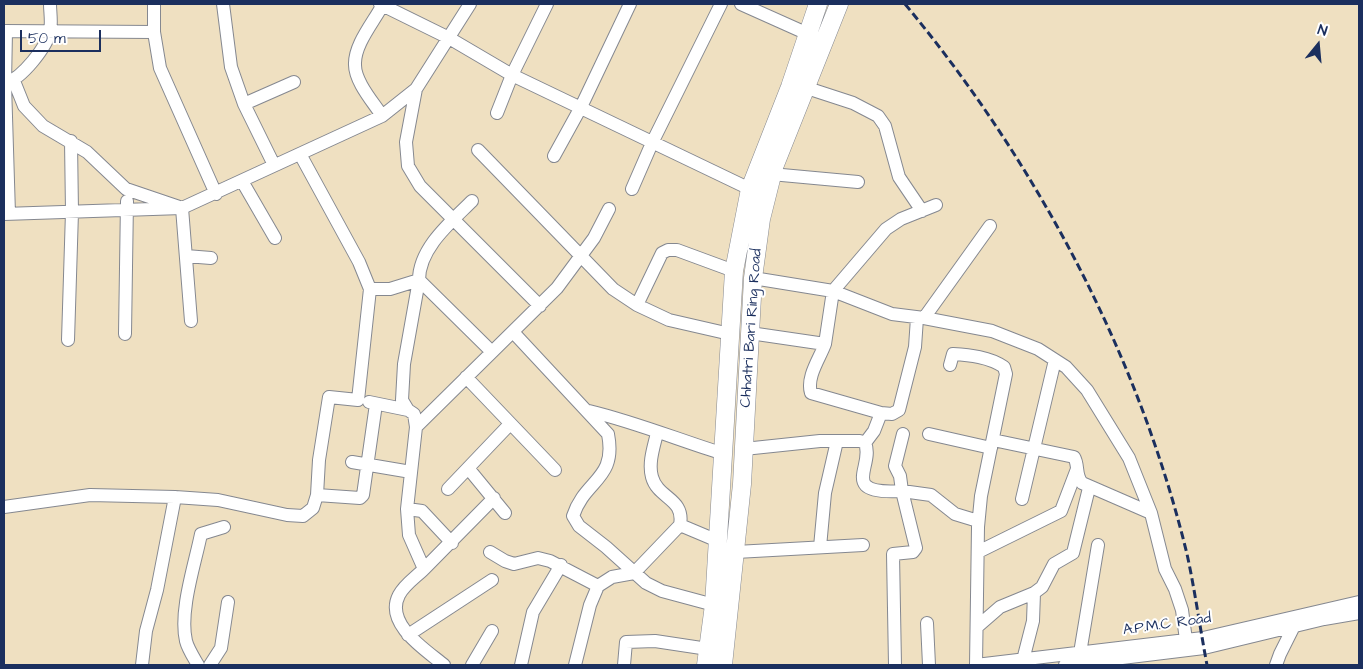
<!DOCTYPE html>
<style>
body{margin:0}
#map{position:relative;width:1363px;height:669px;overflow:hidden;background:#efe0c1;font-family:"Architects Daughter",sans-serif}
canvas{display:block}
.frame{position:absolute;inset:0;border:5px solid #1b2f5e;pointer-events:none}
.north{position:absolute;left:1293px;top:20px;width:50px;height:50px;-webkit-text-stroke:4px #fff;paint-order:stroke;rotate:17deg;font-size:14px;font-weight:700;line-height:20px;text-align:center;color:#1b2f5e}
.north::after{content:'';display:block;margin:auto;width:18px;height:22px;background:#1b2f5e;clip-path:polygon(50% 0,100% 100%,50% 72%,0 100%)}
.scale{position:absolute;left:20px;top:30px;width:81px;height:22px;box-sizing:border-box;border:2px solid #1b2f5e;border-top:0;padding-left:6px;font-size:15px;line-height:18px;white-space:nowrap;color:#1b2f5e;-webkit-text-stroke:4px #fff;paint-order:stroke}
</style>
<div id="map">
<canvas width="1363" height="669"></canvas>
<div class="frame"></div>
<div class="north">N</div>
<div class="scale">50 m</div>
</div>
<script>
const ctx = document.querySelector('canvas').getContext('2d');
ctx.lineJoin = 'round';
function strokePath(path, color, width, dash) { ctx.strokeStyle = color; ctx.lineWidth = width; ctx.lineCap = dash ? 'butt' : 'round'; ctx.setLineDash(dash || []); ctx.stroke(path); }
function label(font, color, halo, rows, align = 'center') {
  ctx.font = font + ' "Architects Daughter",sans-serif'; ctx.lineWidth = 4; ctx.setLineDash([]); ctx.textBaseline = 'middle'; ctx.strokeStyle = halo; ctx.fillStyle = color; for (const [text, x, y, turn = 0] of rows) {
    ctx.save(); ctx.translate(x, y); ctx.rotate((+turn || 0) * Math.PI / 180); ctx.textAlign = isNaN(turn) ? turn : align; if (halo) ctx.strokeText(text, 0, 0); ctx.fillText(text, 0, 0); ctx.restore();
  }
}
const minor = new Path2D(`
 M154,4v28l6,36 56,126
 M223,4l8,63 13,37 30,61
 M380,4l69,34 63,37 238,114
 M470,4l-54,85 -10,53 2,24 12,20 120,120
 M741,4l67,30
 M382,6c-9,17 -28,39 -27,59 0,17 19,38 27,51
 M4,31l150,1
 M6,31l-1,53 4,130
 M14,81l10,25 19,20 44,26 39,37 56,19 9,113
 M6,83c16,-5 41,-36 44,-52 2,-8 0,-19 0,-27
 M807,88l46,15 25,13 7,10 14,51 23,34
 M244,104l50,-22
 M497,113l15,-38 35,-71
 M478,150l135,139 24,16 32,15 61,14
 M300,154l59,108 11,27h20l29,-9c0,-32 32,-58 53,-79
 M554,156l27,-49 49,-103
 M771,174l87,8
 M242,181l33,57
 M632,189l20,-46 69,-139
 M4,214l178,-6 200,-92 34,-27
 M186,256l25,2
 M753,278l80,13 59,23 32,4 68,13 46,18 28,18 21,23 42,68 22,55 14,56 10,20 7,21 4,30
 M419,280l-15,84 -2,36 6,10 6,4 2,13 -9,82 2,26 15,34c-8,8 -20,16 -25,26 -15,29 27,55 45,70
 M419,280l73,72
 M637,305l25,-52 6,-3h9l57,21
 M924,318l66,-92
 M513,332l95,102c9,46 -23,45 -35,82l6,10 27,21 40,36 16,8 52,14
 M750,333l75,11 8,-53 53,-62 15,-10 35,-14
 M125,334l2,-133
 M68,340l4,-128 -1,-71
 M825,344c-5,14 -19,33 -14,49l70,20
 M950,365l3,-11c17,1 36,3 51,13l2,7 -25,122 -3,31 -2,138
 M466,377l89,93
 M369,402l39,8
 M589,411c46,11 90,29 135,43
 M416,427l141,-139 37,-50 15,-29
 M657,433c-3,13 -9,30 -5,44 6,22 33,21 28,48l38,16
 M903,434l-8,32 5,10 2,15 29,4 24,19 23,7
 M929,434l62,14
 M993,440l81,17c5,8 1,18 8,26l69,30
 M865,443l9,-12 7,-18 11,1 7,-4 16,-63 2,-29
 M744,449l76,-8h40l5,2c10,23 -28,52 37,48l14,57 -3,4 -20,2 2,111
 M352,462l59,10
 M468,468l37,45
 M448,489l62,-65
 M317,495l43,3 3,-3 13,-91
 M1022,499l33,-139
 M4,507l86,-12 85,2 43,3 69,15 16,1 10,-8 4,-13 2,-35 10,-63 29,3 12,-111
 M407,509l15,2 30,32
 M820,547l5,-54 12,-52
 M490,552l15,9 9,3 24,-6 12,3 48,25
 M736,552l127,-7
 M978,552l83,-41 16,-42
 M424,569l70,-71
 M927,623l2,42
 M977,627l23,-20 34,-14 8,-6 12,-23 19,-11 16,-65
 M408,635l84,-55
 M1080,653l18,-108
 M1023,660l10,-39 1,-28
 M142,665l4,-34 11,-41 18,-93
 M198,665c-4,-7 -10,-16 -12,-24 -7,-30 9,-77 15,-107l23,-7
 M210,665l11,-17 7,-46
 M472,665l20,-34
 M521,665l12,-53 28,-47
 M575,665l15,-60 8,-19 14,-9 22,-4 46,-48
 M624,665l2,-23 29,-1 53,8
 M976,665l227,-27 156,-36
 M1065,665l139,-17 120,-29 35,-6
 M1276,665l4,-11 14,-28`);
const secondary = new Path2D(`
 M706,665l8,-60 20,-334 16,-82 40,-102 28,-83
 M723,665l19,-181 11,-206 8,-59 13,-52 65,-163`);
strokePath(minor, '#858890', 14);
strokePath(secondary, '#858890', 19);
strokePath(minor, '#fff', 12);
strokePath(secondary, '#fff', 18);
strokePath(new Path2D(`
 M905,4c131,158 233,349 282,550 8,37 13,74 20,111`), '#1b2f5e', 3, [8, 4]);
label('15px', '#1b2f5e', '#fff', [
 ["Chhatri Bari Ring Road",752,328,-86],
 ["A.P.M.C Road",1167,625,-8]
]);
</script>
